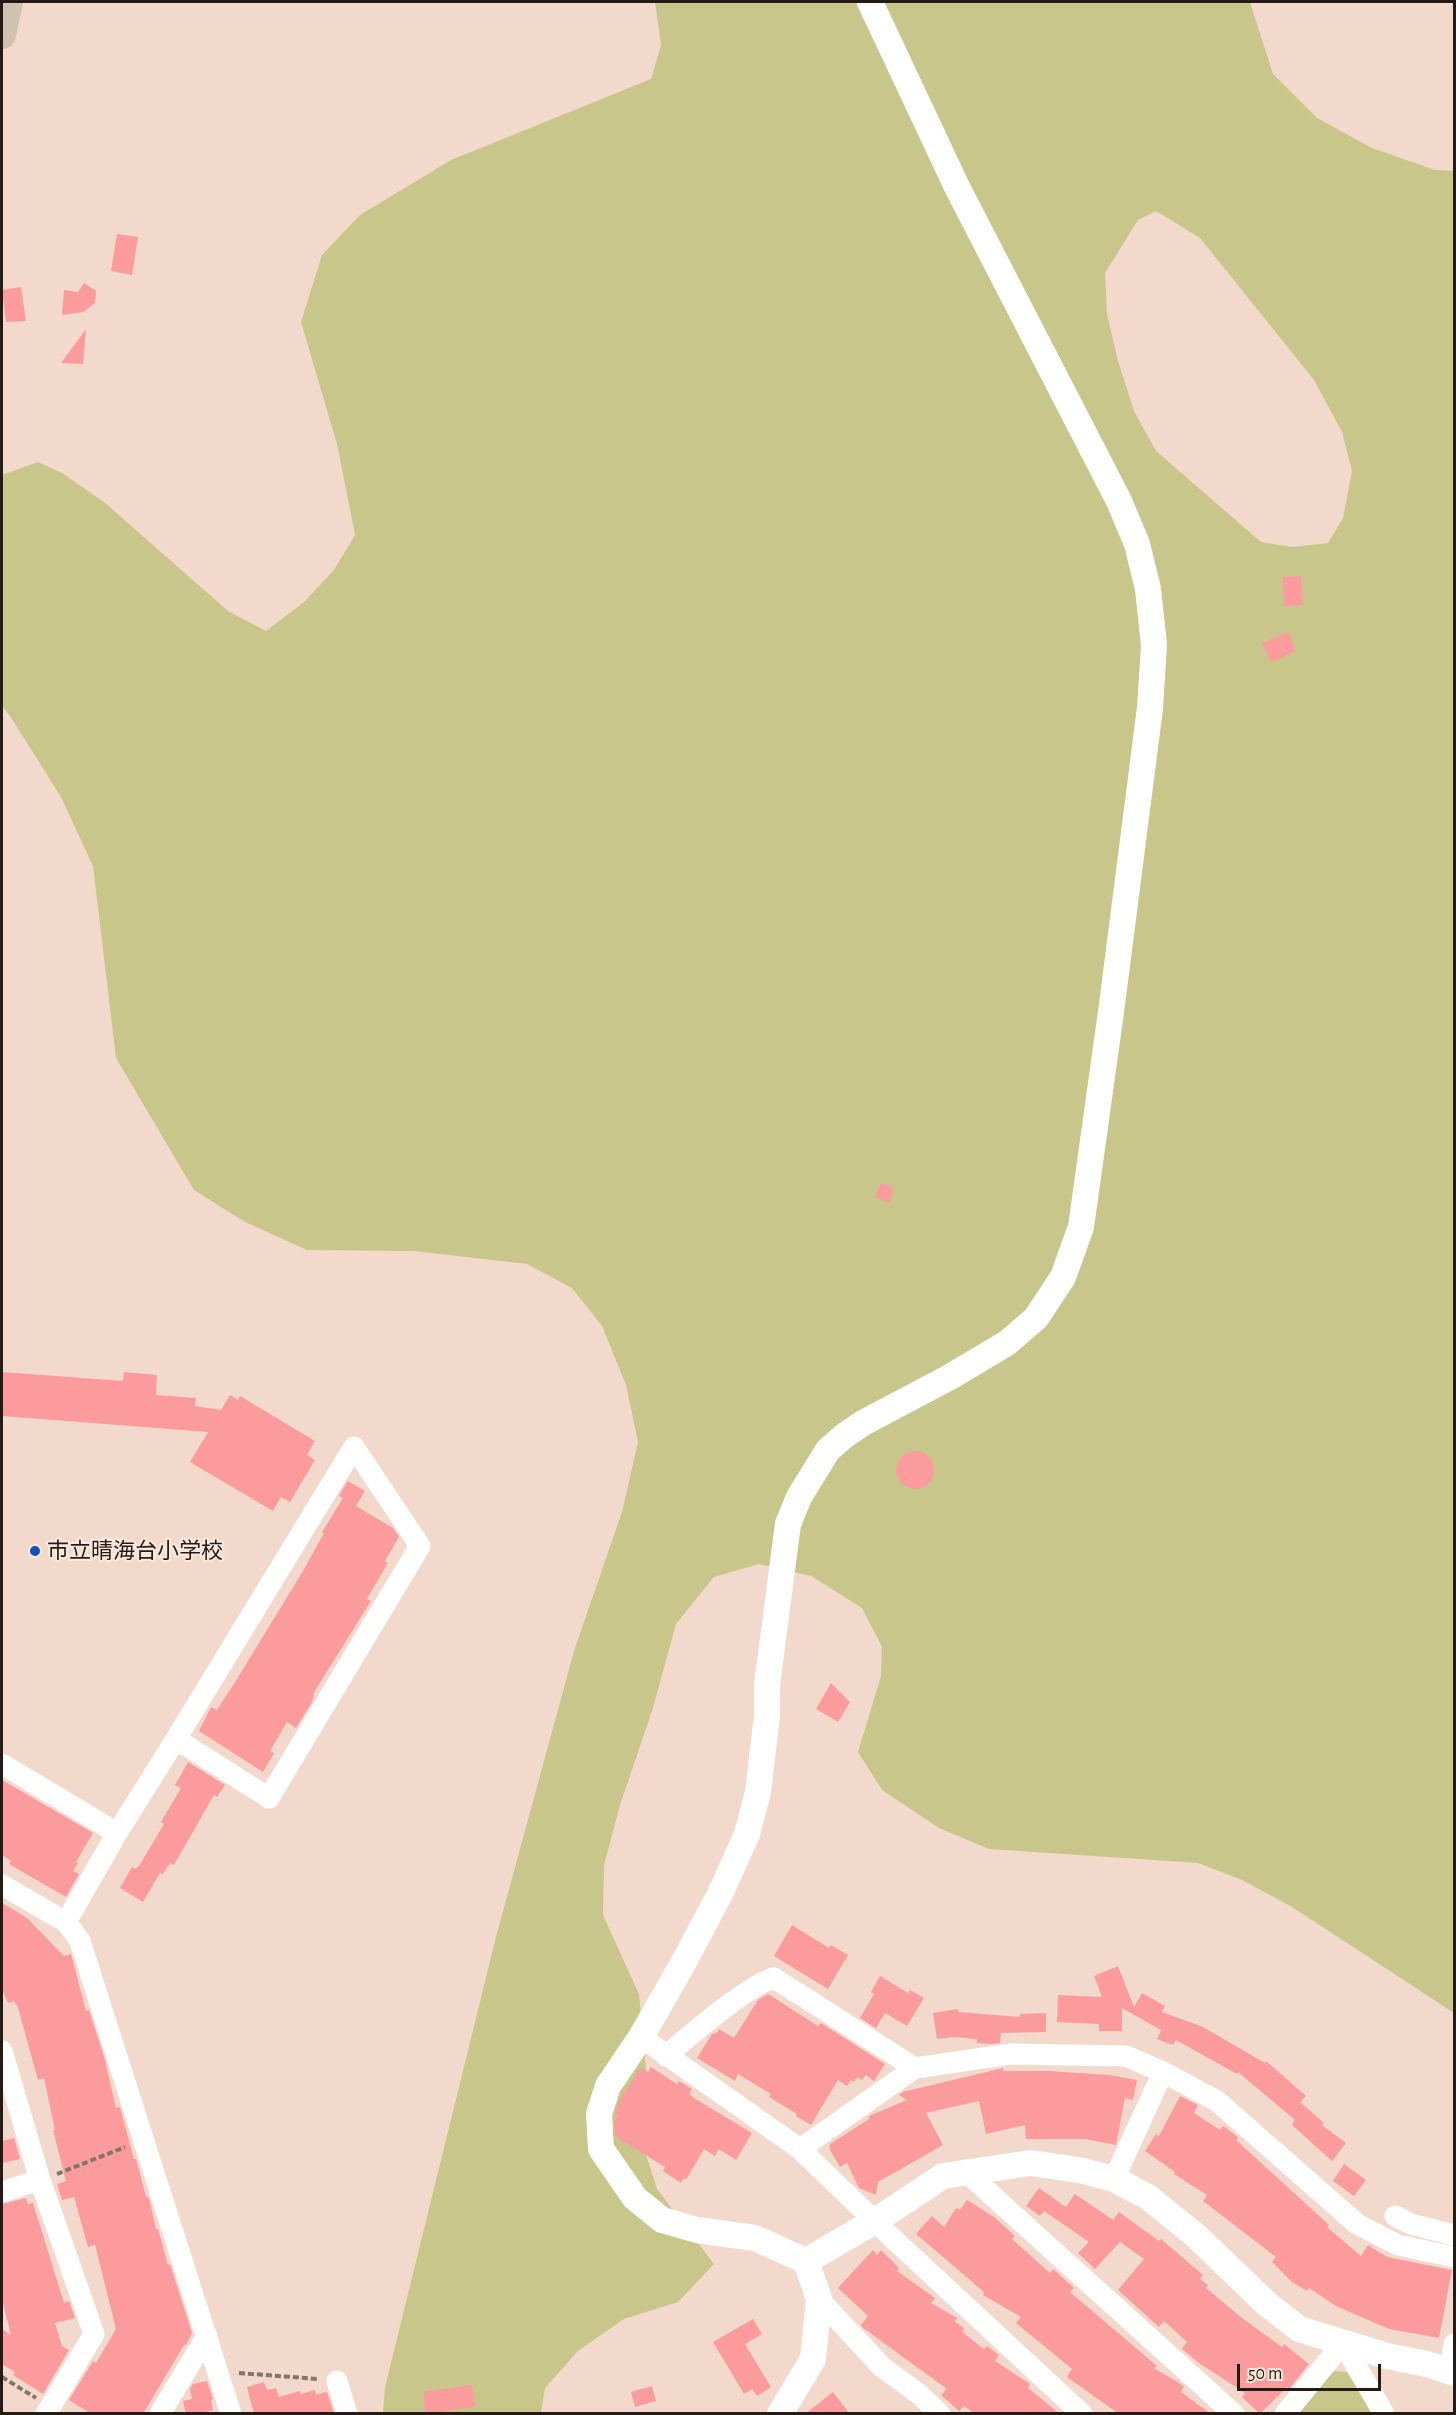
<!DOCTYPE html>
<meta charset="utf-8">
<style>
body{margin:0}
#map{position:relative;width:1456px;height:2415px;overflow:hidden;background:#f3d9cc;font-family:"Alegreya Sans",sans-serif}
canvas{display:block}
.frame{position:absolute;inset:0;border:3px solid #241b16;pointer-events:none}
.scale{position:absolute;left:1237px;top:2364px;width:144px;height:27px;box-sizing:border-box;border:3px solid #241b16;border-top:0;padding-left:8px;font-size:18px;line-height:21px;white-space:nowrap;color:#241b16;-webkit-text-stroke:4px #fce7dd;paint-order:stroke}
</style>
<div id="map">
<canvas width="1456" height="2415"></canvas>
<div class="frame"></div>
<div class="scale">50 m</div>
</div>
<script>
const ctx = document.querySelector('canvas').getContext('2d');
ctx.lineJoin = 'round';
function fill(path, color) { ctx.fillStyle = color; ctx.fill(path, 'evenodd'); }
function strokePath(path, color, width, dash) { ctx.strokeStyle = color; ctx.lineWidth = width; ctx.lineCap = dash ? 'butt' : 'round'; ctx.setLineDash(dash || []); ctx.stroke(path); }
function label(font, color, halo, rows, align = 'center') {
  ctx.font = font + ' "Alegreya Sans","Noto Sans JP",sans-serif'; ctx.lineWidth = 4.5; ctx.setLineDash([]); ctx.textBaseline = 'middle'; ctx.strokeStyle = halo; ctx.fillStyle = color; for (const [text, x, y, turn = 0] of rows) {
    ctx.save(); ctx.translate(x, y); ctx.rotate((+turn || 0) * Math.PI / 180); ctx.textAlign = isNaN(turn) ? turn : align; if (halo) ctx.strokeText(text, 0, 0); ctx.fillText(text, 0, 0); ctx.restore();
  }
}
fill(new Path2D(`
 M655,2h595l23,72 44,44 55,30 63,22 19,1v1842l-162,-106 -50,-27 -44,-17 -209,-14 -50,-21 -57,-38 -24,-38 23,-76 1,-29 -20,-39 -51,-32 -52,-12 -45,13 -38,47 -23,84 -33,97 -16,60 -1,50 36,79 8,85 -6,60 16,50 57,75 -36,38 -54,17 -46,32 -33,37 -4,25h-158l2,-26 111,-450 78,-286 48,-139 16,-70 -12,-57 -24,-59 -30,-38 -45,-24 -113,-13 -107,-1 -62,-28 -51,-32 -78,-132 -23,-192 -32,-69 -51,-81 -8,-10v-231l36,-13 24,11 42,29 124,109 38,20 38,-29 30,-32 21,-35 -18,-91 -36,-122 21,-67 38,-40 91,-55 200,-81 10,-34zM1156,211l44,27 114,142 28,52 10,39 -9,47 -15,25 -36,4 -31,-5 -105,-91 -22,-40 -16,-50 -11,-47 -2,-41 33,-53z
 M1331,2371l16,1 27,41 -77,1z`), '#c9c68b');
fill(new Path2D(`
 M117,234l21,3 -6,38 -21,-4z
 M84,283l12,8 -1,12 -12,9 -21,3 2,-25 14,2z
 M21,287l5,34 -20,1 -4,-32z
 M86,329l-3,35 -22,-1z
 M1301,576l2,29 -19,1 -1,-29z
 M1288,632l8,19 -25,11 -9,-19z
 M881,1183l13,5 -5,15 -14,-6z
 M2,1372l121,9 1,-9 33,3 -1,20 40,3 -1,8 26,4 9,-15 8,5 2,-4 75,45 -8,14 8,5 -25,42 -9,-5 -8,14 -83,-49 18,-30 -206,-16z
 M896 1470a19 19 0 1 1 38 0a19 19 0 1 1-38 0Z
 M348,1481l17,10 -9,15 37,22 6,9 -14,24 3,2 -21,36 4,2 -58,93 1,1 -2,7 -16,26 -9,-6 -17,29 4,2 -11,19 -64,-41 12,-24 6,3 20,-31 66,-108 21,-38 -2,-1 21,-34 -4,-2z
 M831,1683l19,19 -12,20 -22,-13z
 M188,1762l37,23 -8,12 -3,-2 -40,70 -4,-2 -7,11 -3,-1 -17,29 -23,-14 12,-21 3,2 4,-3 25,-42 -3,-2 20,-34 -6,-3z
 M2,1780l91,53 -17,29 2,1 -5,8 6,3 -13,23 -57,-33 2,-3 -9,-6z
 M2,1903l25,15 37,38 7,-2 15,57 3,-1 16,50 11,48 4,-1 14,52h2l10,37 3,2 7,31h2l10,36 2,-1 22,69 -6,12h-2l-41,69h-52l-22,-14 24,-39 3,2 20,-34 -21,-84 -7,2 -14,-50 -12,3 -5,-16 9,-3 -13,-51h2l-11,-52 -6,2 -21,-76 -1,1 -2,-4 -6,2 -6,-14z
 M792,1925l37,23 2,-3 17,10 -20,34 -54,-33z
 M1118,1966l16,41 8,-14 23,13 -3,6 41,15 62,36 1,-2 40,35 -6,6 24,21 -2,2 24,18 -14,18 -40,-36 3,-5 -57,-48 -1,2 -61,-34 -3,5 -16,-6 4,-9 -39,-22v23h-23v-7l-42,-2 1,-27 44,2 -8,-21z
 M880,1976l28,17 2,-3 14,8 -17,28 -22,-13 -9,15 -16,-10 14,-24 -3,-2z
 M768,1994l50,32 3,-3 64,41 -11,17 -8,-6 -4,5 -5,-3 -3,5 -3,-2 -4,6 -9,-6 -27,45 -15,-9 1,-2 -28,-17 2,-3 -33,-20 -3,7 -38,-23 15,-24 5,-1 2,-4 15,9 24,-38z
 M958,2009v3l62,5v-3l26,-1v19l-45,1 -1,10 -8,1 -15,-1v-4l-24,-2 -16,2 -4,-26z
 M651,2067l26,17 2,-3 13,8 -3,5 5,4 58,35 -16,27 -17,-11 -4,7 -11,-7 -18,31 -2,-2 -3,5 -18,-12 2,-4 -50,-31 -1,-14 4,-6 -3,-2 3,-11 22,-35 8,4z
 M1003,2068v3h46l61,4 27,5 -4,20 -8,-2 -9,47 -31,-6h-59l-1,-14 -39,9 -7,-33 -53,12 17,32 -65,37 -2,13 -17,-7 -12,-25 -7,4 -10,-17v-6l39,-25v-3l38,-16 -8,-5 4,-3z
 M1180,2096l18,9 -4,8 26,17 3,-4 15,11 -2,3 93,85 -2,2 34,29 7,-11 19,12 65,13 -13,68 -50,-9 -53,-23 -27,-18 -2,3 -15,-9 -20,-20 4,-5 -73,-56 4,-6 -33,-21 1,-2 -30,-21 11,-17 3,2z
 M14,2138l6,21 -18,4v-22z
 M1344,2164l22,16 -12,16 -21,-15z
 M1039,2188l27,19 9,-13 38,26 6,-8 40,29 2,-2 42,36 -3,4 8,6 -2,3 36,30 40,29 2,-3 25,20 -20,25 -2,-2 -27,27 -18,-17 3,-4 -46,-30 -17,-14 5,-7 -23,-21 -5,6 -41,-37 26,-31 -24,-17 -25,27 -17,-16 11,-11 -45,-31 -4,5 -14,-10z
 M26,2198l2,6 5,-1 31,100 5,-2 6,17 -20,5 7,23 7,4 -26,44 -30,-19 2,-3 -13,-8v-35l9,6 -9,-36v-95z
 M967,2200l27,17 21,19 -3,3 38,34 3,-4 21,19 -4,4 87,74 -3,2 30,18 -3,6 30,22h-92l-52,-37 5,-8 -56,-46 5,-6 -38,-22 1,-3 -68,-58 16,-18 12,11 12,-19 4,2z
 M873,2250l4,5 4,-5 18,18 -2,3 38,27 -4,5 26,15 -2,4 9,6 -2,4 22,17 3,-3 12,9 -4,6 35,23 -2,4 32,26h-85l-11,-8 -5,5 -18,-16 6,-6 -85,-62 -1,-2 7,-9 -30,-28z
 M753,2319l9,15 -17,10 26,43 -14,9 -5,-7 -8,5 -31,-52z
 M207,2381l6,18 -2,1 2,10 -13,4h-14l-3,-13 9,-2 -2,-10 3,-5z
 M264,2382l3,8 9,-2 3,9 21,-6 1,3 14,-4 1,5 11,-3 7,22h-80l-7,-27z
 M472,2385l3,22 -50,7 -1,-22z
 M652,2386l4,15 -21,6 -4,-15z
 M833,2392l17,22h-45z`), '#fb9b9e');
strokePath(new Path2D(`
 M57,2174l68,-27
 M239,2373l79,6
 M2,2377l34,21`), '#85746b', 4, [6, 3]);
strokePath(new Path2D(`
 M354,1447l66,99 -151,252 -93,-59z
 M2,1764l115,69
 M2,1885l64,37 14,19 151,473
 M66,1922l51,-89 59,-94
 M641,2037l159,112 88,85 194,180
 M2,2051l38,129 54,154 -48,80
 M666,2056c23,-20 82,-71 108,-78l141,90
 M800,2149l115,-81 96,-14 115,2 37,16 54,29 140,123 41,21 56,12
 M966,2172l268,242
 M1114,2179l49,-107
 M2,2192l38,-12
 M1395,2216l16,8 43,11
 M819,2299l63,68 37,27 21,20
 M1450,2370l4,-26
 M337,2381l10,33
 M160,2414l47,-78
 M1285,2414l58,-71 41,71`), '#fff', 21);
strokePath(new Path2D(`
 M806,2261l69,-40 68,-45 87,-13 49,7 35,9 34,18 47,38 72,69 32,25 88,27 40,8 27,9
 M780,2414l33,-55 6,-60 -13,-38 -51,-23 -58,-8 -35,-10 -27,-22 -34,-49 -2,-35 9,-28 33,-49 44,-77 36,-68 26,-58 11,-42 9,-76v-31l21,-161 11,-27 29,-47 16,-14 19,-13 87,-46 57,-34 29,-25 27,-41 18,-50 30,-215 39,-304 4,-63 -6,-56 -11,-45 -18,-43 -162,-314 -87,-185`), '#fff', 26);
strokePath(new Path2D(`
 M2,35l7,-33`), '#cfc2af', 28);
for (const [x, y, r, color] of [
 [35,1551,6,"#124eb9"]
]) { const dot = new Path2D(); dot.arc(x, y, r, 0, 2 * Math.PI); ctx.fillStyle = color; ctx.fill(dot); strokePath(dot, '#fce7dd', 2); }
label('22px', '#241b16', '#fce7dd', [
 ["市立晴海台小学校",47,1551]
], 'left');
</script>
